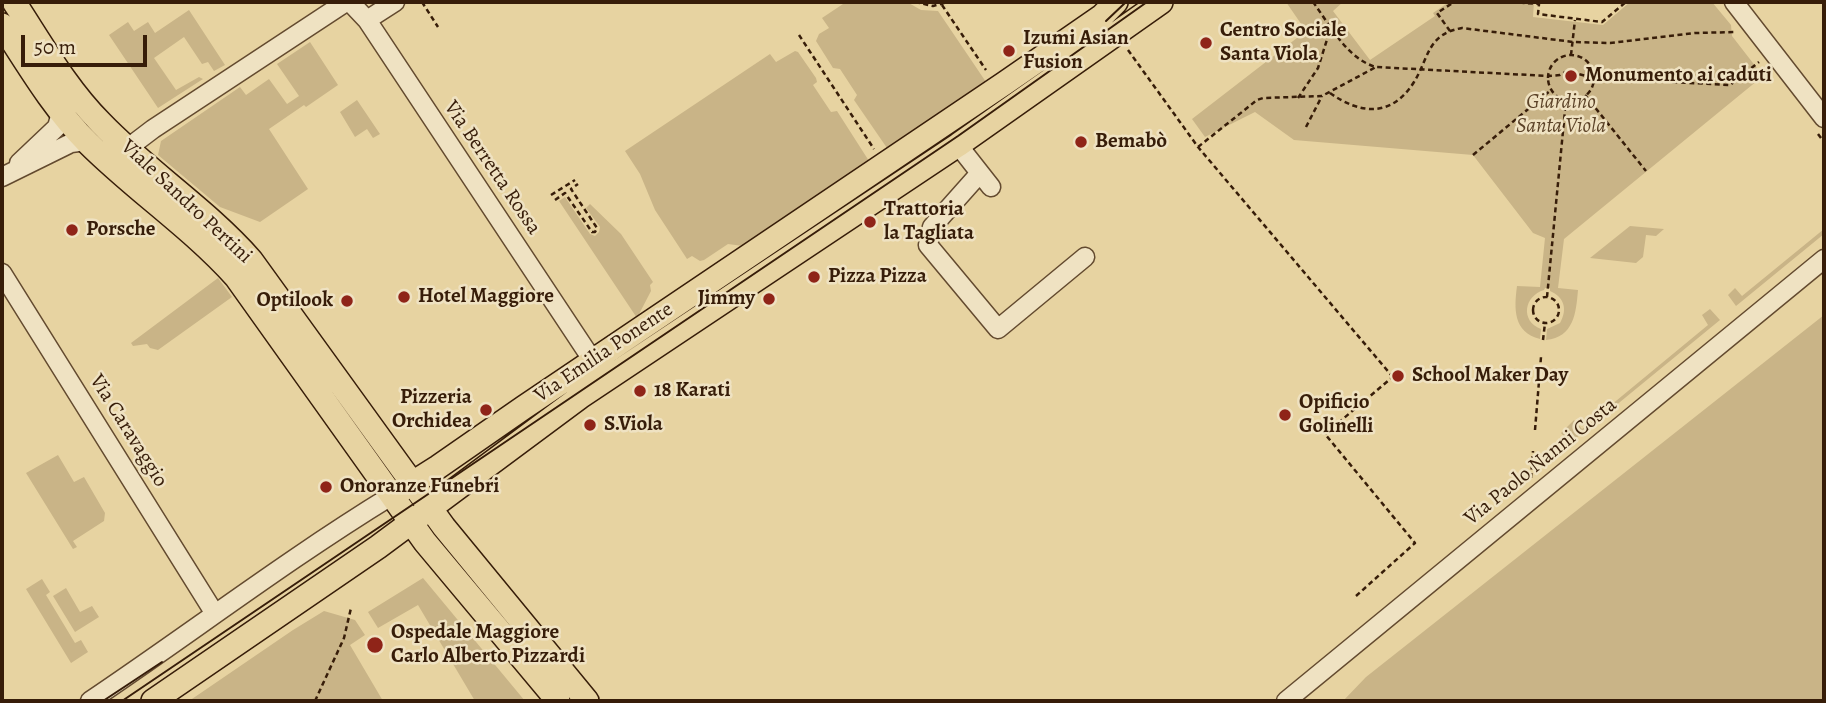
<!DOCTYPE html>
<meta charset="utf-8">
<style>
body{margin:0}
#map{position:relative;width:1826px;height:703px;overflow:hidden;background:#e7d3a1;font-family:Alegreya,serif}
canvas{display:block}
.frame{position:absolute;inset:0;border:4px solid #371d09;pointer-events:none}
.scale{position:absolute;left:21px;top:35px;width:126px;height:32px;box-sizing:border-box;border:4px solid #371d09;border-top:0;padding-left:9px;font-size:21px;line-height:24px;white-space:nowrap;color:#371d09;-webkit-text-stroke:5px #efe2c2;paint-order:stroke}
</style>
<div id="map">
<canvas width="1826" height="703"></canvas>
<div class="frame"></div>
<div class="scale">50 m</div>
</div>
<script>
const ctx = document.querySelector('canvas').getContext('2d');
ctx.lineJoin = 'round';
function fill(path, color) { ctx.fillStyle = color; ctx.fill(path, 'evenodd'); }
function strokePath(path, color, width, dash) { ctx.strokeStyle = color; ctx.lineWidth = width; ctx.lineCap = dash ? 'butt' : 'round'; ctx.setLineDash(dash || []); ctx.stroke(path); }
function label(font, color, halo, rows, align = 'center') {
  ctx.font = font + ' Alegreya,serif'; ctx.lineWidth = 5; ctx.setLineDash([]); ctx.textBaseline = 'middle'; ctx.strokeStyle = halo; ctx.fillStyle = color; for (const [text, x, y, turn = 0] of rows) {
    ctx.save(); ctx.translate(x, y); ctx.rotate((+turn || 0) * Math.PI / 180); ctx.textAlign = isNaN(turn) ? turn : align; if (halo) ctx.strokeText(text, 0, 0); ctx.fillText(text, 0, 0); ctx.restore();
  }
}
fill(new Path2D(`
 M846,2h61l14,8 17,1 48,71 -99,66 -33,-48 3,-5 -17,-26 -7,-1 -17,-27 3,-7 10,-6 -7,-10z
 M1286,2h57l-10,9 37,49 65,-44 -2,-3 16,-11h85l-1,15 70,8 27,-23h82l19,23 1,11 31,40 -199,163 -6,49 20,2c-2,23 -4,47 -32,50l1,-11 13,-6c8,-14 4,-26 -10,-32v-3h-5l-1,2c-20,6 -24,31 -3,39l-1,10c-27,-7 -26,-30 -23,-53l23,1 5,-49 -12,-5 -60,-78 -179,-15 -39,-28 -50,25 -13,-18 114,-88z
 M189,10l36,55 -11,6 -6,-9 -6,2 -18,-27 -30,21 22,32 23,-13 4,2 -45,29 -49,-73 19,-13 6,9 14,-9 7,11z
 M310,42l28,43 -32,22 -2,-2 -35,24 39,60 -48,33 -40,-15 -62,-52 3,-14 79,-54 6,8 23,-16 18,25 12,-8 -22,-32z
 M795,51l3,1 18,26 1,4 -4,3 18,27 6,-1 32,50 -126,85 -15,-2 -24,16 -4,1 -8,-5 -5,3 -32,-49 -15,-36 -15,-23 145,-97 6,8z
 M357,100l23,34 -7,4 -6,-9 -12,8 -15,-25z
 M565,197l25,37 5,2 4,-4 1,-5 -14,-19 4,-4 31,30 32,48 -3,3 1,6 -14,27 -78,-117z
 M1630,226l34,3 -8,7 -10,-1 -3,22 -7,6 -46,-5z
 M1824,229v5l-88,72 -8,-11 7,-7 7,8z
 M218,278l14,19 -74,53 -8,-2 -3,-4 -14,2 -2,-3z
 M1710,309l10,11 -150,123 -9,-10 13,-13 8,9 126,-104 -6,-10z
 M1824,315v386h-481l23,-24z
 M58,455l16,27 10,-5 21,36 -1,8 -31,20 4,6 -4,2 -47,-76z
 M423,578l102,123h-50l-57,-96 -40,23 -10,-16z
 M42,579l8,13 -4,3 29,48 6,-3 7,12 -17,11 -45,-74z
 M66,588l14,24 12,-6 7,11 -24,15 -22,-36z
 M324,611l31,9 10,15 -15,10 33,56h-194l104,-71z`), '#c9b487');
const minor = new Path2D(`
 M350,2l17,18 226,341
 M1734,2l90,116
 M367,20l28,-18
 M958,145l33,42
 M128,148l25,-19 193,-127
 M19,163l38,-36 4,-14
 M980,173l-48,54 -4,18 70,84 87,-72
 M2,177l69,-34 15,-2
 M2,273l213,341
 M90,701c101,-68 198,-142 301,-205
 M1286,701l538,-442`);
const major = new Path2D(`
 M14,2c27,41 52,86 87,121 47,49 105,86 150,137l193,267 143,174
 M2,25c26,40 51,83 86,118 47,47 103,84 148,134l189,265 133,159
 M400,491l38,-24 85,-59 482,-325 97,-67 14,-14
 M153,701l225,-154 202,-150 378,-252 203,-143`);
strokePath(minor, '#634a2f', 21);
strokePath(major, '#371d09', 26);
strokePath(new Path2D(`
 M422,2l16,25
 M915,2l18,4 15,-4
 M1313,2c17,23 34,57 63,65l172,9 12,-1 7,-4 27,7 136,7 29,-23
 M1511,2l28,2 -1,10 64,8 24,-20
 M942,5l44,65
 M1450,31l-13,-18 17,-11
 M799,35l75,114
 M1128,50l70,97 194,229
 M1571,55l4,-35
 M1548 78a23 23 0 1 1 46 0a23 23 0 1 1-46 0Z
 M1330,93c31,22 62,24 84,-11 15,-24 13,-48 48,-54l111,14 37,1 85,-10 40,-1
 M1585,95l61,76
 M1298,98l20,-30 13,-41
 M1306,127l16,-31
 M1818,134l6,8
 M1198,147l59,-47 6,-2 59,-2 54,-29
 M1473,155l78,-65
 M551,195l24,-15
 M555,200l10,-7 27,39h3l2,-4 -26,-39 7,-5
 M1547,297l19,-197
 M1533 310a13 13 0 1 1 26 0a13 13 0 1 1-26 0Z
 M1543,340l2,-17
 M1535,430l6,-73
 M1531,478l2,-27
 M1356,596l59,-53 -90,-109 76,-64
 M315,701l29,-63 7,-30`), '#371d09', 2.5, [5, 3.5]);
strokePath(minor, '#efe2c2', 18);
strokePath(major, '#e7d3a1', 23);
strokePath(new Path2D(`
 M1106,21l20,-19
 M103,701l59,-39
 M122,701l836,-565 189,-134`), '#371d09', 2);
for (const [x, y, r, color] of [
 [1206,43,7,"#8f2418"],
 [1009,51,7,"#8f2418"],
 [1571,76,7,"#8f2418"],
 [1081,142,7,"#8f2418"],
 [870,222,7,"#8f2418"],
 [72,230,7,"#8f2418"],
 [814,277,7,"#8f2418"],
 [404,297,7,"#8f2418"],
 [769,299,7,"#8f2418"],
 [347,301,7,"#8f2418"],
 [1398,376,7,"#8f2418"],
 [640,391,7,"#8f2418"],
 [486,410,7,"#8f2418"],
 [1285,415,7,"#8f2418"],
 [590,425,7,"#8f2418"],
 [326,487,7,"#8f2418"],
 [375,645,9,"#8f2418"]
]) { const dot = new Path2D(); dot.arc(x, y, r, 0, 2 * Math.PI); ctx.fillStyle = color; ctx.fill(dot); strokePath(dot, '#efe2c2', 2.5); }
label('bold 21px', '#371d09', '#efe2c2', [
 ["Centro Sociale",1220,31],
 ["Santa Viola",1220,55],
 ["Izumi Asian",1023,39],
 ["Fusion",1023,63],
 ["Monumento ai caduti",1585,76],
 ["Bemabò",1095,142],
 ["Trattoria",884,210],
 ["la Tagliata",884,234],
 ["Porsche",86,230],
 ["Pizza Pizza",828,277],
 ["Hotel Maggiore",418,297],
 ["Jimmy",755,299,"right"],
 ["Optilook",333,301,"right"],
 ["School Maker Day",1412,376],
 ["18 Karati",654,391],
 ["Pizzeria",472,398,"right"],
 ["Orchidea",472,422,"right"],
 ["Opificio",1299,403],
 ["Golinelli",1299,427],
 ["S.Viola",604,425],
 ["Onoranze Funebri",340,487],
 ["Ospedale Maggiore",391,633],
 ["Carlo Alberto Pizzardi",391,657]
], 'left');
label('italic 21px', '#5c4328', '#efe2c2', [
 ["Giardino",1561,103],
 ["Santa Viola",1561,127]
]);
label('21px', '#371d09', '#efe2c2', [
 ["Via Berretta Rossa",492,168,56],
 ["Viale Sandro Pertini",186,202,43],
 ["Via Emilia Ponente",604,353,-34],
 ["Via Caravaggio",128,431,58],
 ["Via Paolo Nanni Costa",1541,462,-39]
]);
</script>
